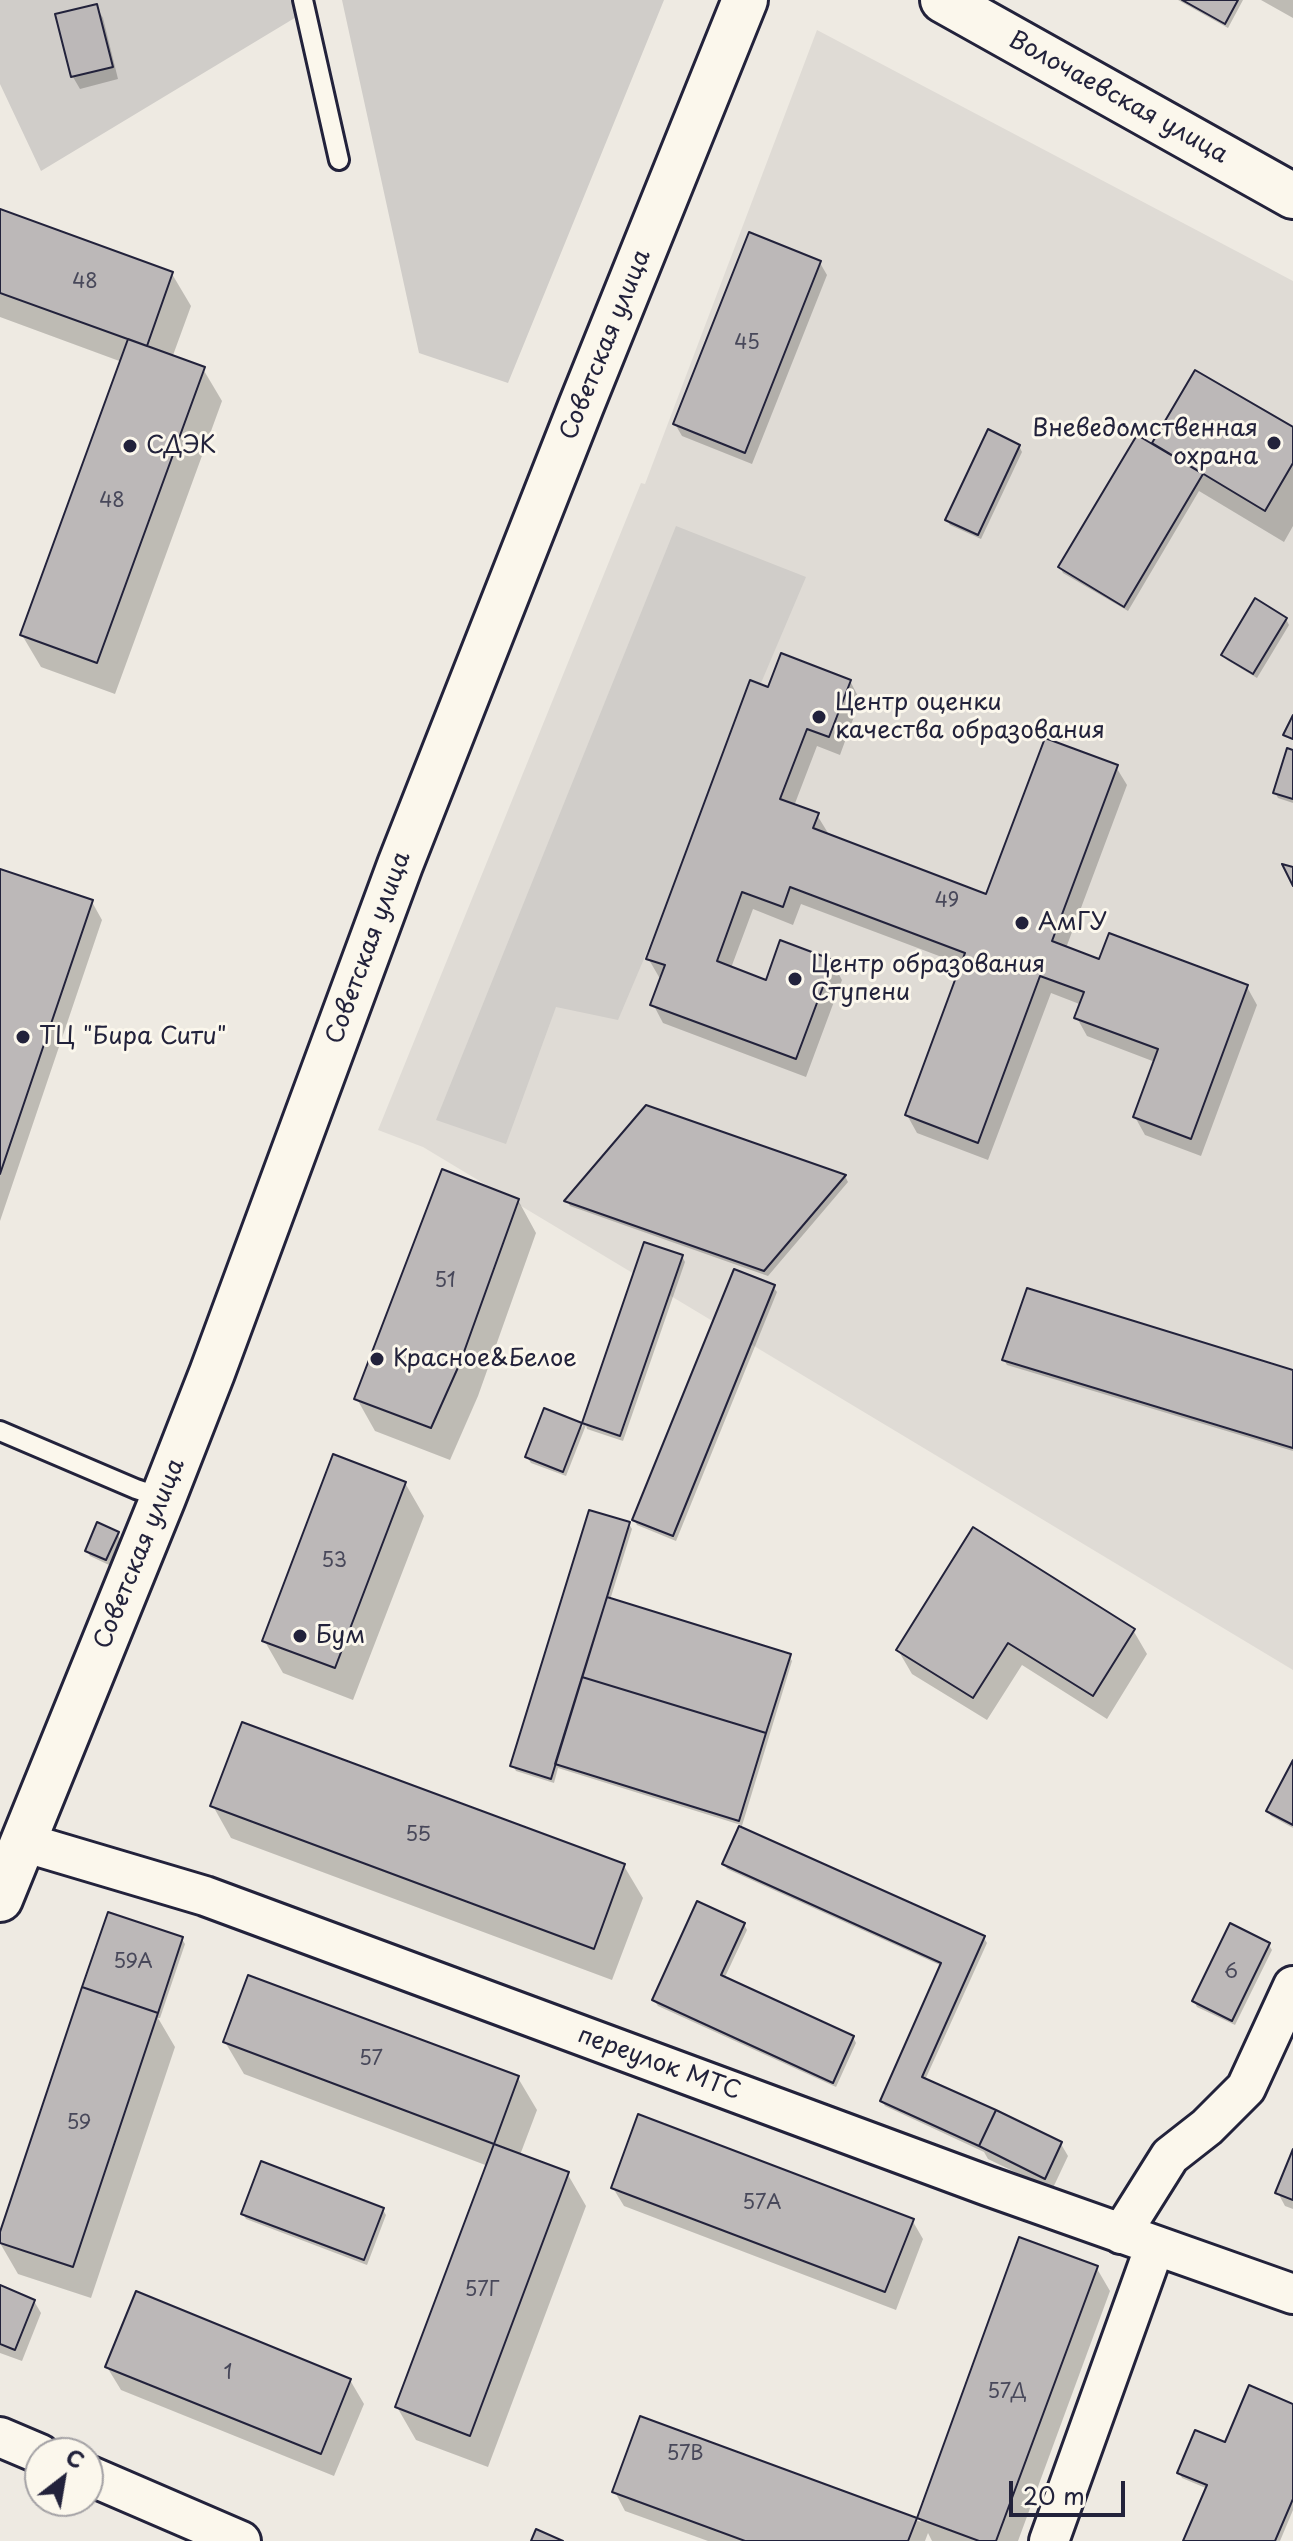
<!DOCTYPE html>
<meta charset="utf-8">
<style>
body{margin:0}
#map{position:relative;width:1293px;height:2541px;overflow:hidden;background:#eeeae2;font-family:"Playpen Sans",sans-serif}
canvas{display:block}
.north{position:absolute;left:24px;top:2437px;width:80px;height:80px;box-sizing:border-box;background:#fbf7ec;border:2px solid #a4a2a5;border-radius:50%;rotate:31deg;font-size:22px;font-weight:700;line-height:32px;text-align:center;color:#22223b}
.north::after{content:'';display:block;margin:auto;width:28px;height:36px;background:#22223b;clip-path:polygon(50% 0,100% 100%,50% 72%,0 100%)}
.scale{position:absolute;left:1009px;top:2481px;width:116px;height:36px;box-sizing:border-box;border:4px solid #22223b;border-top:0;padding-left:10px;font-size:24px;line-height:28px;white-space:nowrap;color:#22223b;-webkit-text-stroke:6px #fbf7ec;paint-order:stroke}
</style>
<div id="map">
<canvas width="1293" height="2541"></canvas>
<div class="north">С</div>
<div class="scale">20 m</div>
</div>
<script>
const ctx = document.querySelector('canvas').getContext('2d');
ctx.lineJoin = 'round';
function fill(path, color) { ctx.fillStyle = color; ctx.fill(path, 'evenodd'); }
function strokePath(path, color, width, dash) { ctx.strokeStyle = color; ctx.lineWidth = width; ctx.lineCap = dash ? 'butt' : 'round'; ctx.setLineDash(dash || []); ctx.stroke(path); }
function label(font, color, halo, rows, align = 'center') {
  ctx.font = font + ' "Playpen Sans",sans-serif'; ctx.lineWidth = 6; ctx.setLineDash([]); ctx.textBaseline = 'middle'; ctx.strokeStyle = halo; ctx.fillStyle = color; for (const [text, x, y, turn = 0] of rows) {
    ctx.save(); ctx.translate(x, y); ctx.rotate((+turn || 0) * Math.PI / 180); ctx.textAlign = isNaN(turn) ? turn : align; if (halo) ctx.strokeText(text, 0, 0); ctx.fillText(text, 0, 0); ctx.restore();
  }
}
fill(new Path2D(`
 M817,30l476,251v1389l-870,-523 -45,-17 263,-647 4,1z`), '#dfdbd5');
fill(new Path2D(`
 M0,0h294l4,16 -257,155 -41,-87z
 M342,0h322l-156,383 -89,-30z
 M676,526l130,51 -188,443 -62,-13 -50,137 -70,-24z`), '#d0cdc9');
fill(new Path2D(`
 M1178,0h65l-15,28z
 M1261,0h32v18z
 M96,6l7,12 15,61 -38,10 -7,-12 -15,-61z
 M0,211l172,63 19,32 -19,52 31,11 19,32 -107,293 -74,-27 -19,-32 100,-273 -122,-45z
 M820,263l7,12 -75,189 -70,-28 -7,-12z
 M1196,372l97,57v97l-9,16 -85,-51 -71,120 -65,-38 -3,-6 93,-121z
 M1019,446l3,6 -41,87 -31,-14 -3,-5z
 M1286,619l3,6 -32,53 -30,-18 -4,-5z
 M850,681l10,19 -20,55 -23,-9 -23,60 23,9 11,18 -1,3 160,60 129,-129 11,18 -61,163 34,13 147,26 10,18 -56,151 -56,-21 -10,-18 20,-55 -68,-26 -10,-18 5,-13 -31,-12 -63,167 -71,-27 -10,-18 56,-150 -162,-61 -8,21 -40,-16 -22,59 36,14 65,-20 10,18 -36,97 -143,-54 -10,-19 9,-26 -3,-1 -11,-19 121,-269z
 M1293,752v51l-15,-5 -3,-6z
 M0,871l92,31 10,18 -102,301z
 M647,1107l198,69 3,6 -80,94 -198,-70 -3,-5z
 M518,1200l18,33 -58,163 -28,64 -75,-29 -18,-32z
 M646,1244l36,12 3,6 -62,179 -36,-12 -1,-4 -20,51 -35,-13 -4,-6 53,-32 2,3z
 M773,1287l4,5 -101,249 -39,-16 -3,-5z
 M1004,1360l289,12v79l-286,-86z
 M405,1483l19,33 -71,184 -70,-27 -19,-33z
 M629,1524l3,5 -22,71 179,56 3,5 -51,168 243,109 3,5 -62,137 136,64 7,12 -16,34 -64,-31 -4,-7 -99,-46 -3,-5 60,-135 -215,-97 -3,-5 17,-39 -183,-57 -4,15 -38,-12 -3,-5z
 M117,1533l3,6 -11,26 -19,-9 -3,-5z
 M1133,1630l14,24 -40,65 -85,-54 -35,55 -75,-46 -14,-24z
 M1293,1765v63l-22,-12 -3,-5z
 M213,1806l411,60 19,32 -31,82 -381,-142z
 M744,1924l3,6 -23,49 129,58 3,6 -20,44 -178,-81 -4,-6z
 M182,1939l3,5 -25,74h-2l17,29 -84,251 -73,-24 -18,-31v-4z
 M1269,1945l3,5 -37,75 -38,-18 -3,-6z
 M225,2042l293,36 19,32 -17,45 47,18 19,33 -98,261 -72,-27 -19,-33 91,-241 -244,-92z
 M1293,2155v54l-8,-3 -7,-13z
 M613,2188l299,32 11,19 -27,71 -272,-104z
 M383,2210l3,5 -19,50 -121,-46 -3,-5z
 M1096,2267l14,24 -92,250h-86l-4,-8 -3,8h-217l-83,-30 -10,-19 26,-74 280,104 -2,-4z
 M0,2287l34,14 7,12 -19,48 -22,-8z
 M107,2367l243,13 14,24 -30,72 -213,-86z
 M1293,2406v104l-13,31h-94l22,-52 -26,-11 -3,-6z`), '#0003');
const building = new Path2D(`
 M1182,0h56l-13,24z
 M97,4l16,63 -42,10 -16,-63z
 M0,209l173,63 -26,74 -147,-53z
 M749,232l72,29 -76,192 -72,-29z
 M128,339l77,28 -108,296 -77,-28z
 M1195,370l98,57v36l-28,48 -113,-68z
 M988,429l32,16 -42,90 -33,-15z
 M1137,435l66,39 -79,133 -66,-40z
 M1255,598l32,20 -34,56 -32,-19z
 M781,653l70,27 -22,57 -22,-8 -27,70 39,14 -6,15 173,66 59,-156 73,27 -66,176 47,18 10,-26 139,52 -57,154 -58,-22 25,-68 -84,-31 10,-26 -44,-16 -62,167 -73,-28 60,-162 -175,-66 -7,20 -41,-15 -25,69 49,19 14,-40 53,20 -37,99 -146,-54 15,-40 -19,-6 104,-279 18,7z
 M1293,715v24l-10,-4z
 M1287,748l6,2v49l-20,-6z
 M1282,864l11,3v19z
 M0,869l93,31 -93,274z
 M646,1105l200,70 -82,96 -200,-70z
 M442,1169l77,30 -59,164 -29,65 -77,-29z
 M644,1242l39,13 -63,181 -38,-13z
 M734,1269l41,16 -102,251 -41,-16z
 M1027,1288l266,82v78l-291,-88z
 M544,1408l38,15 -19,49 -38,-15z
 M333,1454l73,28 -71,186 -73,-27z
 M589,1510l41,12 -79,257 -41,-13z
 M97,1522l22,10 -13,28 -21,-9z
 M973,1527l162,102 -42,67 -85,-53 -35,55 -77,-48z
 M607,1597l184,57 -25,79 -184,-56z
 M582,1677l184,56 -27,88 -184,-57z
 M242,1722l383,142 -31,85 -384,-143z
 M1293,1760v65l-27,-14z
 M739,1826l246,110 -63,141 74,33 -17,36 -99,-45 61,-138 -219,-99z
 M697,1901l48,22 -24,52 133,61 -21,47 -181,-83z
 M108,1912l75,25 -25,76 -76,-26z
 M1230,1923l40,20 -38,78 -40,-20z
 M248,1975l271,101 -25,68 -271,-102z
 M82,1987l76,26 -85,254 -73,-24v-11z
 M996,2110l66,32 -17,37 -66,-33z
 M638,2114l276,105 -29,73 -274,-104z
 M494,2144l75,28 -99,264 -75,-29z
 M1293,2149v51l-18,-7z
 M261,2161l123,47 -20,52 -123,-46z
 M1019,2237l79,29 -102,275h-17l-62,-23z
 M0,2285l35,15 -20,50 -15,-6z
 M136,2291l215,88 -30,75 -216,-87z
 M1249,2385l44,19v95l-18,42h-92l24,-56 -30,-12 18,-43 30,12z
 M640,2416l277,102 -9,23h-163l-133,-49z
 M536,2529l27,12h-32z`);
fill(building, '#bcb8b8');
strokePath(building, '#22223b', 2);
const lane = new Path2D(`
 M303,0l36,160
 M0,1431l136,58 27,9`);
const street = new Path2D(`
 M23,1842l182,54 783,290 305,108
 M1121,2234l49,-78 37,-29 39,-39 47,-102
 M0,2437l40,17
 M88,2475l153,66
 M1049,2541l106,-295`);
const secondary = new Path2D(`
 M943,0l350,196`);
const primary = new Path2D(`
 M0,1899l163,-401 49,-125 188,-508 181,-459 164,-406`);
strokePath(lane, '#22223b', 24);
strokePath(street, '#22223b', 44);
strokePath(secondary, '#22223b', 50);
strokePath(primary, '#22223b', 50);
strokePath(lane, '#fbf7ec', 18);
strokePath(street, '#fbf7ec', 38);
strokePath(secondary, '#fbf7ec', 44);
strokePath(primary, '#fbf7ec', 44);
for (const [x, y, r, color] of [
 [1274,443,8,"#22223b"],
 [130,446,8,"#22223b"],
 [819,717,8,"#22223b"],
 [1022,923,8,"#22223b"],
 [795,979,8,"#22223b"],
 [23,1037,8,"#22223b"],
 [377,1359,8,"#22223b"],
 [300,1636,8,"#22223b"]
]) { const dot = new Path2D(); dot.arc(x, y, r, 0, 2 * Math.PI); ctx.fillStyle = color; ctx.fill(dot); strokePath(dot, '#fbf7ec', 3); }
label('20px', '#48485a', null, [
 ["48",85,282],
 ["45",747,343],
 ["48",112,501],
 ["49",947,901],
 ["51",445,1281],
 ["53",334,1561],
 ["55",418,1835],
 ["59А",133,1962],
 ["6",1231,1972],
 ["57",371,2059],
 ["59",79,2123],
 ["57А",762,2203],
 ["57Г",482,2290],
 ["1",228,2373],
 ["57Д",1007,2392],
 ["57В",685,2454]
]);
label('24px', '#22223b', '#fbf7ec', [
 ["Волочаевская улица",1118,98,29],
 ["Советская улица",606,345,-68],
 ["Советская улица",369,948,-70],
 ["Советская улица",140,1554,-68],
 ["переулок МТС",659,2064,20]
]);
label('24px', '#22223b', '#fbf7ec', [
 ["Вневедомственная",1258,429,"right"],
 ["охрана",1258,457,"right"],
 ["СДЭК",146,446],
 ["Центр оценки",835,703],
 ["качества образования",835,731],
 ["АмГУ",1038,923],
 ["Центр образования",811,965],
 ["Ступени",811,993],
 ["ТЦ \"Бира Сити\"",39,1037],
 ["Красное&Белое",393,1359],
 ["Бум",316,1636]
], 'left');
</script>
